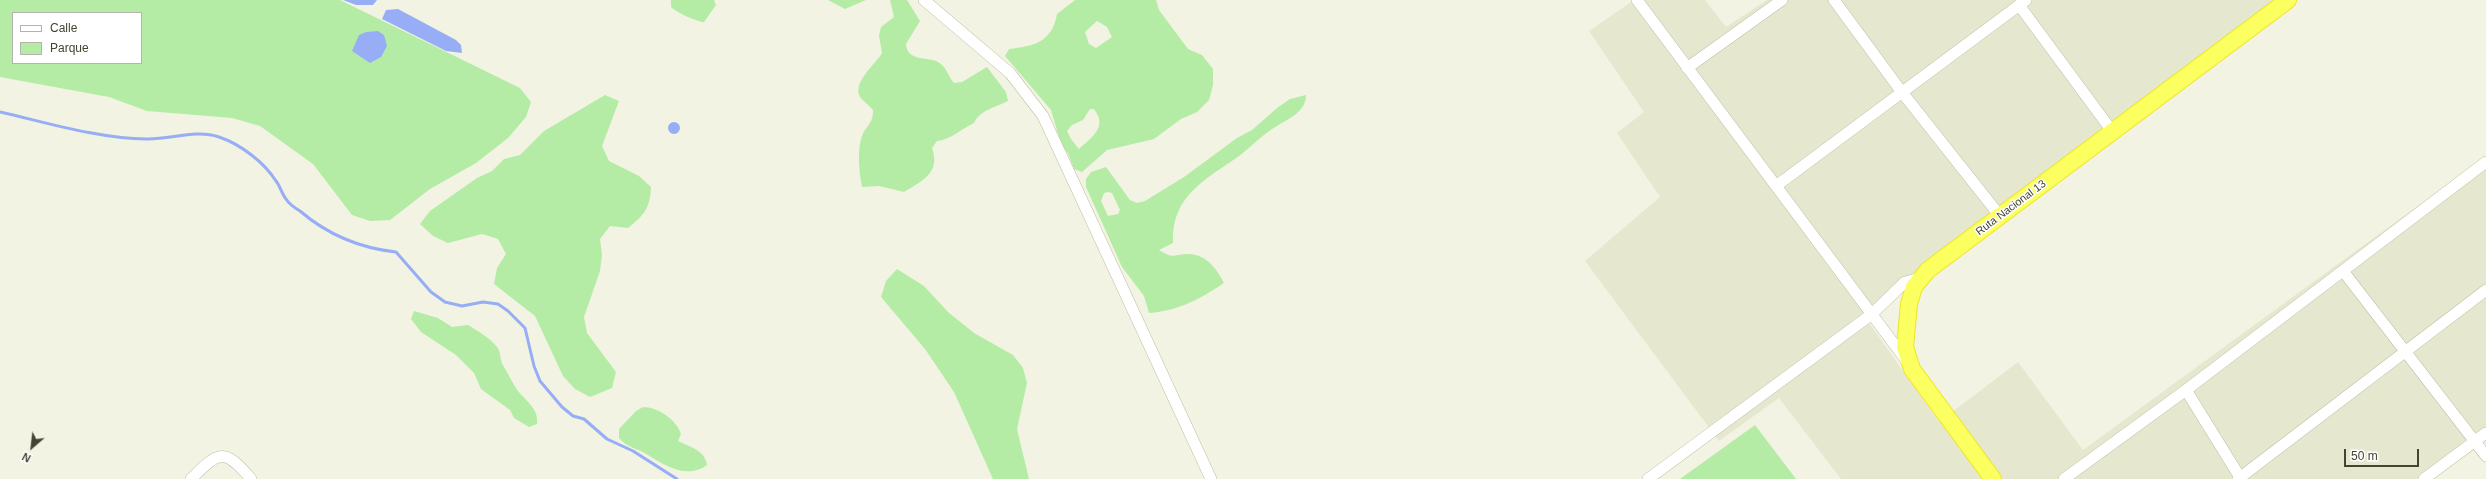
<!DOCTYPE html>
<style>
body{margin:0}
#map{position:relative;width:2486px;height:479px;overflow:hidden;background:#f2f3e2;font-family:Helvetica,sans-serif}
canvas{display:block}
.legend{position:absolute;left:12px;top:12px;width:130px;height:52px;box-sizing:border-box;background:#fff;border:1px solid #b4b4ad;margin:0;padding:5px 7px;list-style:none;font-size:12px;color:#444432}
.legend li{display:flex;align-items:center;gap:8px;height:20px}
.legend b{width:20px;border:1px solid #b4b4ad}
.north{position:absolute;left:12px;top:427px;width:40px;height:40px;-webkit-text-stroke:3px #fff;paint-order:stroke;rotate:208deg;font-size:11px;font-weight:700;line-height:16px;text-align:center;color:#444432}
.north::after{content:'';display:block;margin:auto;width:14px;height:18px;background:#444432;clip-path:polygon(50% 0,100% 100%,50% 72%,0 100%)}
.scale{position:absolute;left:2344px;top:449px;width:75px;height:18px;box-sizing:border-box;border:2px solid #444432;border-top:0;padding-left:5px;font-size:12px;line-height:14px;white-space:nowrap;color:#444432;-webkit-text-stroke:3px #fff;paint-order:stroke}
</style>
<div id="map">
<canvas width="2486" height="479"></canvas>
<ul class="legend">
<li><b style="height:5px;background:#fff"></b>Calle</li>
<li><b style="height:11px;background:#b4eca6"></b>Parque</li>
</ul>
<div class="north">N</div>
<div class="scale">50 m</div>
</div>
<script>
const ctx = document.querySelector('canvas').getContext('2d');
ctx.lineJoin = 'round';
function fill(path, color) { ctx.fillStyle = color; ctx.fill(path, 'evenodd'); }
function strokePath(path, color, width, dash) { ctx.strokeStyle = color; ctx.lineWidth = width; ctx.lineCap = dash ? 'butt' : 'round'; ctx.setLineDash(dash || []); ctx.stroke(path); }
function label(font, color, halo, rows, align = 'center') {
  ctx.font = font + ' Helvetica,sans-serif'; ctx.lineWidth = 3; ctx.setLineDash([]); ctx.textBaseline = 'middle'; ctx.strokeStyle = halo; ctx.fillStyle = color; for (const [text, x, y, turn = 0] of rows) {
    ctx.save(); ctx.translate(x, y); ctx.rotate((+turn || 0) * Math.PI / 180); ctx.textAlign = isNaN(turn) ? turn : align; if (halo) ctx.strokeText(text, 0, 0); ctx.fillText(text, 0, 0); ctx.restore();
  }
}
fill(new Path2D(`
 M1634,0h71l21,27 41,-27h513l-418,313 77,109 79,-60 65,88 403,-294v277l-60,46h-585l-62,-81 -60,43 -134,-180 75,-64 -43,-64 27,-21 -55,-81z`), '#e6e7cf');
fill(new Path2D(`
 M0,0h340l180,88 11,14 -5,15 -18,21 -32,25 -46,26 -40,31 -20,1 -18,-6 -39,-51 -53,-38 -28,-8 -85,-7 -38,-14 -109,-20zM13,13h128v50h-128z
 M671,0h43l2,5 -12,17c-7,0 -28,-10 -33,-15z
 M828,0h38l-21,9z
 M890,0h17l13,21 -14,23c1,17 20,13 30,17 10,4 12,15 18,22l8,-1 25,-15 19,25 2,9c-12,6 -28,9 -34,22 -13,6 -24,17 -37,18l-5,7c9,25 -10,33 -28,44l-25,-6 -17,1c-3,-16 -5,-36 0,-51 4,-11 11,-11 11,-26 -3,-4 -10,-9 -13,-13 -8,-15 16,-33 22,-44l-3,-17 2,-9 13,-10z
 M1075,0h81l3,10 29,39 14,6 11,14v16l-4,15 -12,12 -16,7 -27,20 -47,11 -25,22 -8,-3 -6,-16 -6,-6 -11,-37 -46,-54 4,-7c24,-3 43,-6 48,-35zM1097,21l10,6 5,10 -16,11 -7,-4 -4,-12zM1090,109h4c14,18 -2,28 -15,40l-8,-10 -4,-8 5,-6 11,-5z
 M605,95l14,6 -17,45 7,15 30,15 12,11c-1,22 -7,28 -23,41l-18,-2 -10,13 2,16 -2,16 -16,46 3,16 29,39 -4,16 -22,9 -15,-8 -12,-13 -28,-60 -41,-32 3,-16 9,-14 -8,-15 -16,-5 -34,9 -15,-7 -13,-12 10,-13 47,-33 15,-7 12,-12 16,-4 24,-24z
 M1306,95c0,17 -17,23 -29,31 -14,8 -25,20 -38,30 -34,24 -68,40 -66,87l-14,7c16,10 14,4 30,4 18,1 28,15 35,29 -24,16 -46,28 -75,30l-5,-17 -22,-29 -36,-80v-8l5,-7 15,-5 24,33 7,3 8,-2 39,-24 53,-39 15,-8 25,-22 13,-9zM1108,192l4,1 8,17 -2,4 -10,2 -7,-15 3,-8z
 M897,269l27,17 24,26 26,21 39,22 10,13 4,15 -10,46 12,50h-36l-39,-87 -29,-43 -44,-52 5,-16z
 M414,311l24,7 14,9 16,-2c10,6 22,13 29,22 5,7 2,13 7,20 5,8 9,17 14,24 9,11 21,18 19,33l-8,3 -15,-9 -4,-8 -29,-21 -7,-16 -18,-18 -35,-23 -10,-13z
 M643,407c15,0 34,13 38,27l-3,7c12,6 27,9 29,24 -19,14 -40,2 -59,-10 -10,-7 -21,-7 -29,-17v-9l17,-18z
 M1755,425l41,54h-116z`), '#b4eca6');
fill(new Path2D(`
 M343,0h34l-4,5h-17z
 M398,9l58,31 5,5 1,8 -16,-2 -64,-32 4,-9z
 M378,31l6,4 3,11 -6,11 -11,6 -18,-12 7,-16 7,-3z
 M668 128a6 6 0 1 1 12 0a6 6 0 1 1-12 0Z`), '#97aef6');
strokePath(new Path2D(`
 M0,112c44,10 101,27 146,27 24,1 49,-10 73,-2 21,7 45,25 57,44 4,5 6,13 10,18 3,5 9,9 14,12 28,24 59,37 96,41l35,40 14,10 17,4 21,-4 15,2 10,7 17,17 9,38 6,15 22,26 11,9 11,3 23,20 26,12 44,28`), '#97aef6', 3);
const minor = new Path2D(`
 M924,0l86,73 33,43 168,363
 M1637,0l269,360
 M1834,0l67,91 99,125
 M2019,5l93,126
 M1687,68l95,-68
 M1776,186l250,-186
 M2343,271l143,185
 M2186,390l55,89
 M191,479c28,-28 33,-32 60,0
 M1648,479l224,-165 33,-32 16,-4
 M2064,479l122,-89 300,-228
 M2238,479l248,-189
 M2424,479l62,-46`);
const highway = new Path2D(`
 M1993,479l-81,-110 -7,-22 4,-43 5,-17 14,-17 360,-270`);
strokePath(minor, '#bebea4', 12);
strokePath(highway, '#ebe723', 18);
strokePath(minor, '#fff', 11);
strokePath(highway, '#fcff60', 16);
label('11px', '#444432', '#fff', [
 ["Ruta Nacional 13",2011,208,-37]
]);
</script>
